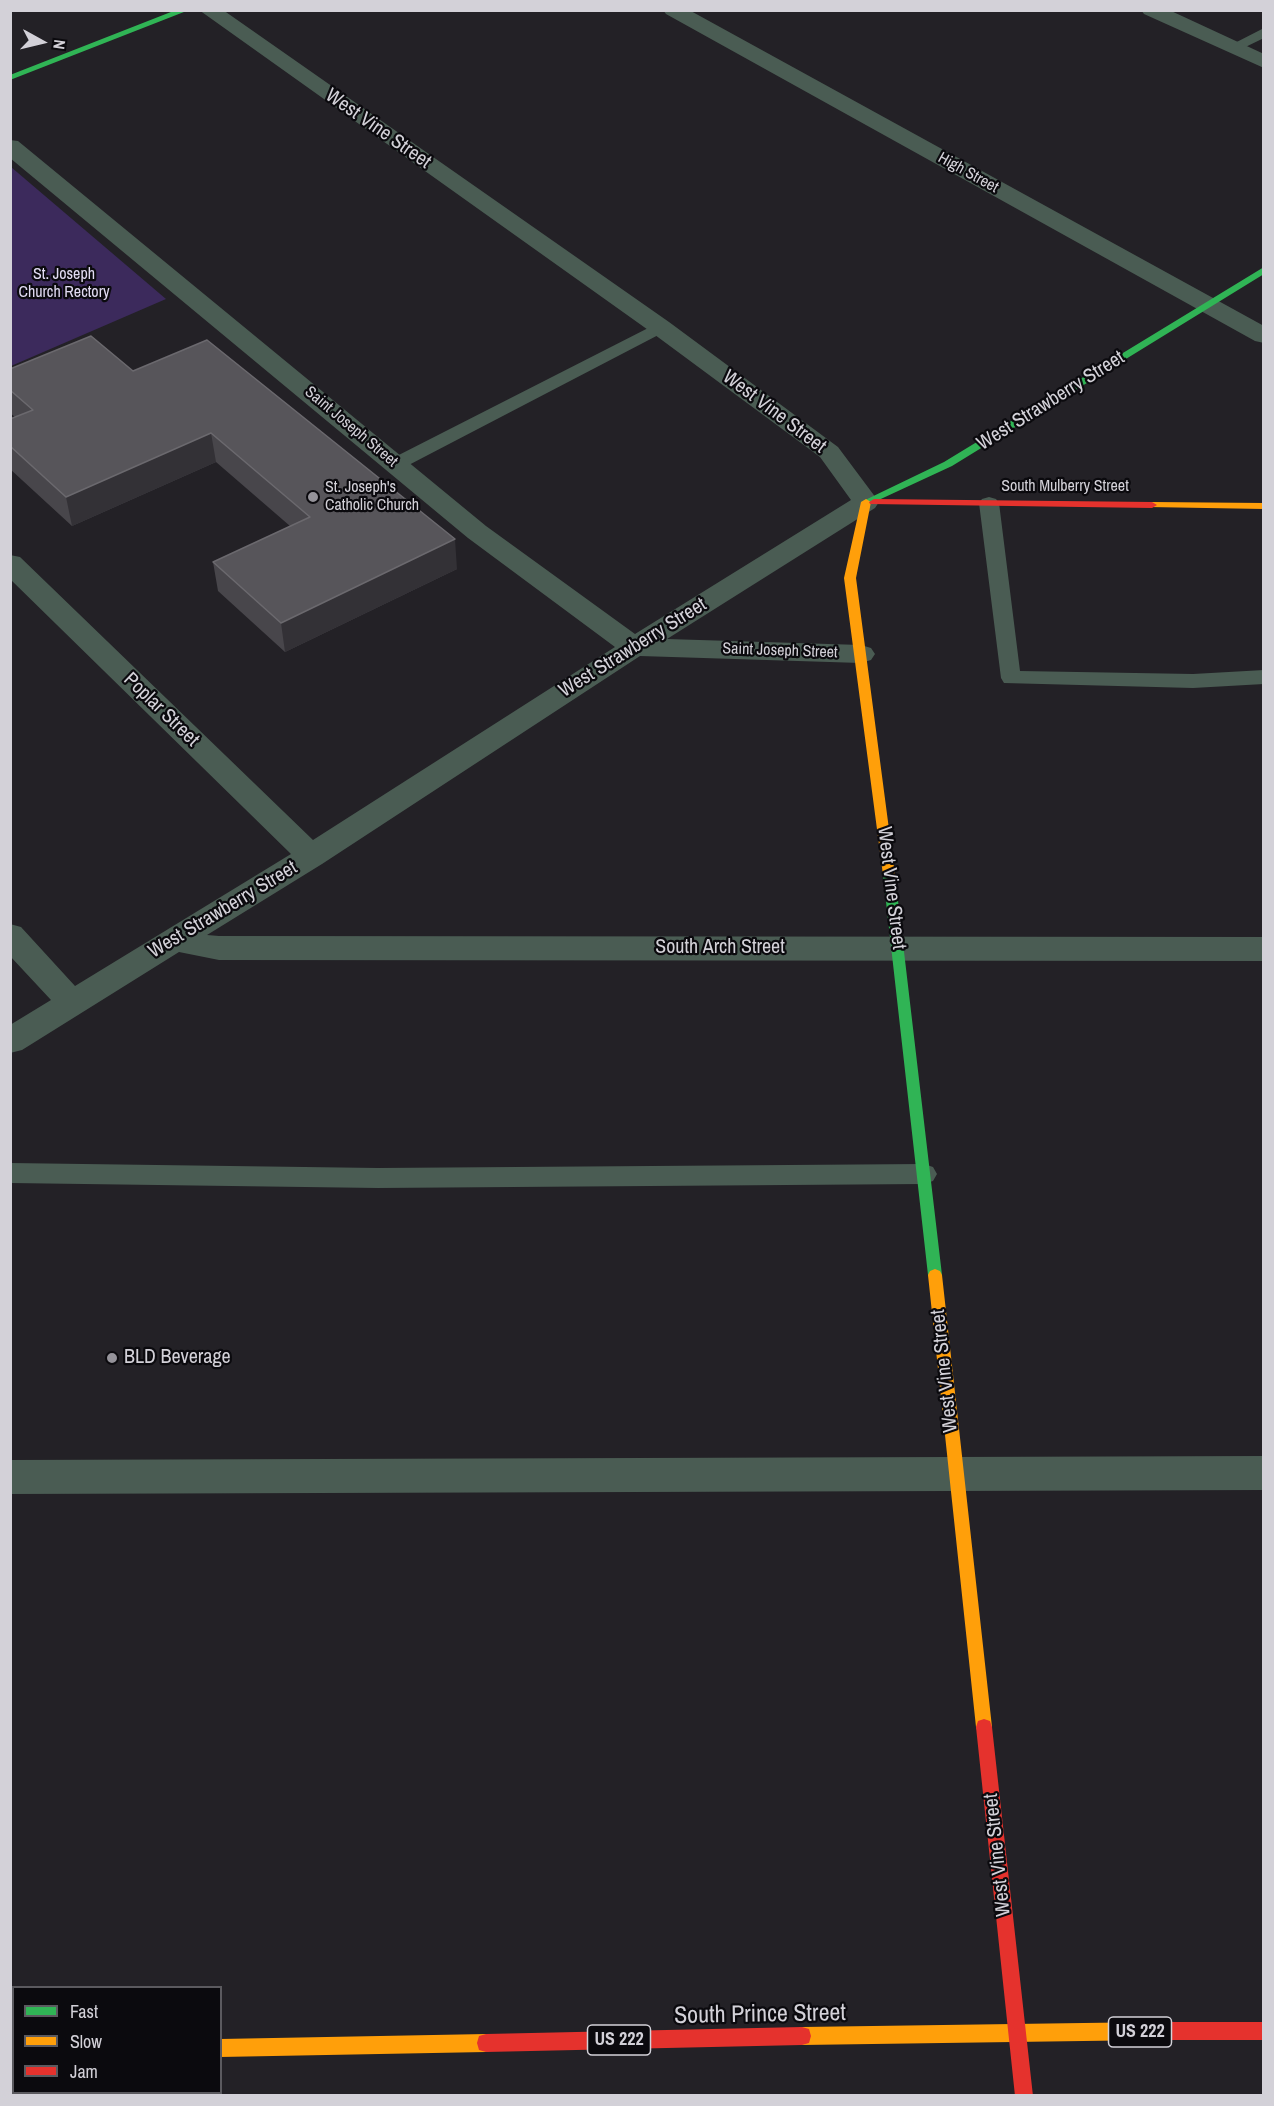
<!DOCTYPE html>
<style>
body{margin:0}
#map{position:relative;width:1274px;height:2106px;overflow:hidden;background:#232126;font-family:"Archivo Narrow",sans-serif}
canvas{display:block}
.frame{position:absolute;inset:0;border:12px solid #d3d1d8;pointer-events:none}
.legend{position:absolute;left:12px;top:1986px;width:210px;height:108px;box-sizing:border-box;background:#0b0a0e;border:2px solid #5b5a5f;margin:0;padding:8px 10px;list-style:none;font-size:18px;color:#d3d1d8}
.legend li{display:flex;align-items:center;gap:12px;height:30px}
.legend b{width:30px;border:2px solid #5b5a5f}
.north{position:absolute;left:12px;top:12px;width:60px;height:60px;-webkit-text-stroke:4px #0b0a0e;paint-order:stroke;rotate:98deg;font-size:16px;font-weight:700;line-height:24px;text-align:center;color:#d3d1d8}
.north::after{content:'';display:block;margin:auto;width:21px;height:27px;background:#d3d1d8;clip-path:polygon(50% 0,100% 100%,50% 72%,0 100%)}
</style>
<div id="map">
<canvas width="1274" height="2106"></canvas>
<div class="frame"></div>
<ul class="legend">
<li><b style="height:8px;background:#30b455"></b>Fast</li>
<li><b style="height:8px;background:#ff9f0a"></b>Slow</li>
<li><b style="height:8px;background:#e5322d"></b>Jam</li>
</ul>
<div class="north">N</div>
</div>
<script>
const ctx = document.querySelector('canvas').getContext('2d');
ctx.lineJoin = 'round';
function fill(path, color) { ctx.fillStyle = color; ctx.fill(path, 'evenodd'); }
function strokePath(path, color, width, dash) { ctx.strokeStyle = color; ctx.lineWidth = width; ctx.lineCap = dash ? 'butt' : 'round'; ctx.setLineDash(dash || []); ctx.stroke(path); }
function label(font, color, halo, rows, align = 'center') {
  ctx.font = font + ' "Archivo Narrow",sans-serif'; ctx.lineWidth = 4.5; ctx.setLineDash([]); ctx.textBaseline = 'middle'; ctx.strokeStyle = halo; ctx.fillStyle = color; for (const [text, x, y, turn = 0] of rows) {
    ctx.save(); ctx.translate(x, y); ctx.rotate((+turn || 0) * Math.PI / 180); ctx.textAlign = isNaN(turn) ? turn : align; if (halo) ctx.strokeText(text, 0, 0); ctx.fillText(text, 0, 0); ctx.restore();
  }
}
fill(new Path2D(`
 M10,167h1l155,132 -155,67z`), '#3c2a5c');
fill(new Path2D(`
 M1264,28v10l-31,15 -8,-5z
 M660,322l6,1 3,4 -3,4 -263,137h-14l-2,-4 2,-4z
 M989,497l7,2 3,4 21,168 173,3 71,-4v14l-71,4 -189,-5 -3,-5 -22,-175 3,-4z
 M10,1163l368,5 546,-4 9,3 4,7 -4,7 -9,3 -546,4 -368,-5z
 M14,2078v14h22v4h-26v-17z`), '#4a5c53');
fill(new Path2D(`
 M199,10h24l446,312 169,125 41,55 -4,6 -208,131 194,6 10,3 4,6 -4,6 -10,3 -221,-7 -318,208 -115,71 12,1 1045,1v24l-1045,-1 -40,-8 -157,98 -12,3v-28l41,-25 -41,-44v-32l11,3 54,59 216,-132 -281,-275v-24l10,2 293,283 302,-193 -147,-109 -458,-380v-18l8,1 468,385 149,108 216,-134 -31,-43 -169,-125z
 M663,10h26l575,316v17l-9,-2 -589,-327z
 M1141,10h28l95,44v14l-120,-54z
 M1264,1456v34l-1254,4v-34z`), '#4a5c53');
fill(new Path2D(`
 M176,10h13l-179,70v-5z
 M1264,267v7l-312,192 -82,38 -4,1 -5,-3 83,-40z
 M889,871l6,4 47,400 -2,4 -5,2 -5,-2 -2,-4 -45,-400z`), '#30b455');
fill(new Path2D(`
 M866,499l5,3 -15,76 39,297 -6,4 -6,-4 -39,-297 17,-76z
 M1152,502l112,1v6l-116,-2 -1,-2z
 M935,1269l5,2 2,4 50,452 -2,6 -6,2 -6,-2 -2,-6 -48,-452 2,-4z
 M1154,2022l6,3 3,6 -3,6 -6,3 -352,5 -7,-2 -2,-7 2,-7 7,-2z
 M486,2034l7,2 2,7 -2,7 -7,2 -266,5v-18z`), '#ff9f0a');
fill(new Path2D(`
 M874,499l278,3 5,3 -5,3 -282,-4 -1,-2z
 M984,1719l6,2 2,6 41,369h-18l-39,-369 2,-6z
 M1154,2022h110v18h-110l-6,-3 -3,-6 3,-6z
 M802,2027l7,2 2,7 -2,7 -7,2 -316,7 -7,-2 -2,-7 2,-7 7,-2z
 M10,2043h4v18h-4z`), '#e5322d');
fill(new Path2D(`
 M10,369l123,2 324,198 -172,83 -67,-61 -5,-29 77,-36 -74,-64 -144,64 -62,-57v-50l5,-2 -5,-4z`), '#48464b');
fill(new Path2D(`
 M211,433l5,29 -144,64 -6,-29z
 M455,539l2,30 -172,83 -4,-29z`), '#333136');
const building = new Path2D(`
 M91,336l42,35 74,-31 248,199 -174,84 -68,-61 97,-45 -99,-84 -145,64 -56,-51v-27l23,-9 -23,-20v-21z`);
fill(building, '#57555a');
strokePath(building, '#6b696e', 1.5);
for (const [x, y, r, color] of [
 [313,497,6,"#95939a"],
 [112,1358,6,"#95939a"]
]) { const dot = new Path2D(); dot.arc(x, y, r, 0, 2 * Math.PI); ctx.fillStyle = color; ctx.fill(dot); strokePath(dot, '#0b0a0e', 2); }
label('16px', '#d3d1d8', '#0b0a0e', [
 ["High Street",968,173,29],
 ["Saint Joseph Street",351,427,40],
 ["South Mulberry Street",1065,487],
 ["Saint Joseph Street",780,651,2]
]);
label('16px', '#e1dbf2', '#0b0a0e', [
 ["St. Joseph",64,275],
 ["Church Rectory",64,293]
]);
label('16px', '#d3d1d8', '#0b0a0e', [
 ["St. Joseph's",325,488],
 ["Catholic Church",325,506]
], 'left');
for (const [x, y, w] of [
 [1140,2032,63],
 [619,2040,63]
]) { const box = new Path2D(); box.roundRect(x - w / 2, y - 15, w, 30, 4.5); ctx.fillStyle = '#0b0a0e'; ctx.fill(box); strokePath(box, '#d3d1d8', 1.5); }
label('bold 18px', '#d3d1d8', null, [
 ["US 222",1140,2032],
 ["US 222",619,2040]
]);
label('20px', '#d3d1d8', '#0b0a0e', [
 ["West Vine Street",378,129,35],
 ["West Strawberry Street",1051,401,-32],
 ["West Vine Street",774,412,37],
 ["West Strawberry Street",633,648,-32],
 ["Poplar Street",161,710,44],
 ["West Vine Street",891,888,83],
 ["West Strawberry Street",223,910,-31],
 ["South Arch Street",720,948],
 ["West Vine Street",945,1371,-96],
 ["West Vine Street",998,1855,-96]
]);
label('20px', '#d3d1d8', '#0b0a0e', [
 ["BLD Beverage",124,1358]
], 'left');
label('24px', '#d3d1d8', '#0b0a0e', [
 ["South Prince Street",760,2015,-1]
]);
</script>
